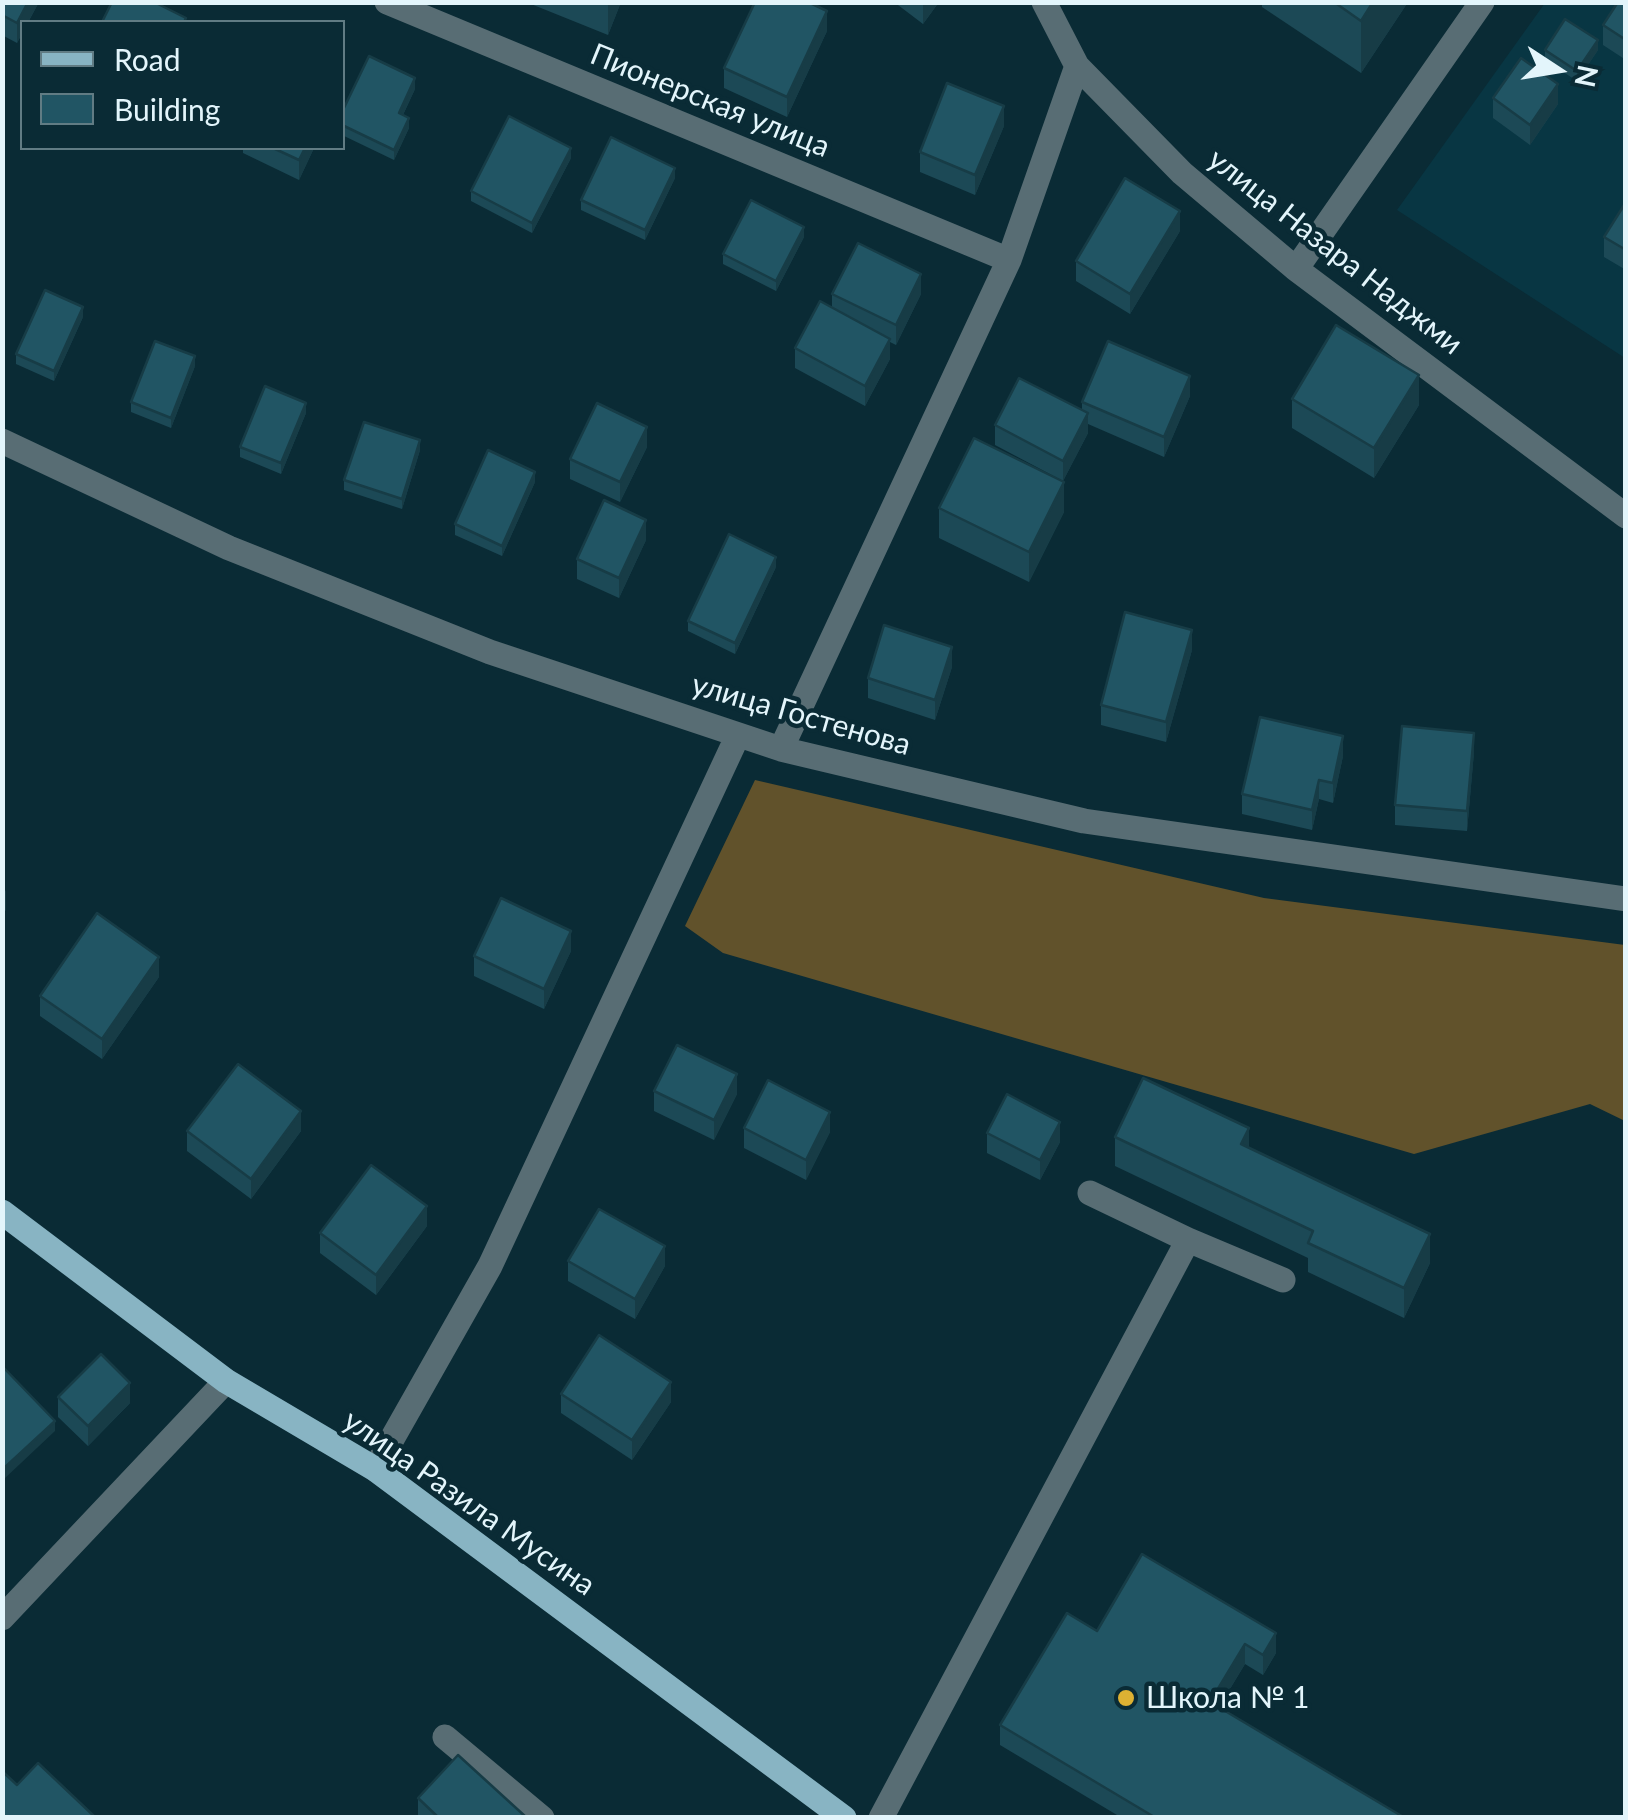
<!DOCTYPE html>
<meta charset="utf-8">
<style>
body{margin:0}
#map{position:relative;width:1628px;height:1820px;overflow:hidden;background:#0a2b35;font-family:Lato,sans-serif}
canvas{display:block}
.frame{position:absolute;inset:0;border:5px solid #e3f5fb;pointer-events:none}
.legend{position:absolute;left:20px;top:20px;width:325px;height:130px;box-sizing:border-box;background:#0a2b35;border:2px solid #617c84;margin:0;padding:12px 18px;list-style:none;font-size:30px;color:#e3f5fb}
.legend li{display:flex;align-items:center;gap:20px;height:50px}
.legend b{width:50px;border:2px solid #617c84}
.north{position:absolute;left:1508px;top:20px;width:100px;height:100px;-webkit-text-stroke:8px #0a2b35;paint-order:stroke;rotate:102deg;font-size:28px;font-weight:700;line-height:40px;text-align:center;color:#e3f5fb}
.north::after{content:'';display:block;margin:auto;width:35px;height:45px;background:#e3f5fb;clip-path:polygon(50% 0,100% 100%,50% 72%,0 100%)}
</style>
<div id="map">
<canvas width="1628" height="1820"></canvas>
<div class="frame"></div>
<ul class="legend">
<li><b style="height:12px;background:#88b4c3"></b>Road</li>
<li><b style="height:28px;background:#215564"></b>Building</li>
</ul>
<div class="north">N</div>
</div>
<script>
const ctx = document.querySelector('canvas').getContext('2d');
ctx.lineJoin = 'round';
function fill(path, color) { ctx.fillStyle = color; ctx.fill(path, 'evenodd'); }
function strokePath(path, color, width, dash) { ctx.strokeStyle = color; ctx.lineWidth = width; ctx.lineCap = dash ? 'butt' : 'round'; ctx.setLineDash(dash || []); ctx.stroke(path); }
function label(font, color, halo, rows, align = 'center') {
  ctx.font = font + ' Lato,sans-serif'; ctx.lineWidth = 9; ctx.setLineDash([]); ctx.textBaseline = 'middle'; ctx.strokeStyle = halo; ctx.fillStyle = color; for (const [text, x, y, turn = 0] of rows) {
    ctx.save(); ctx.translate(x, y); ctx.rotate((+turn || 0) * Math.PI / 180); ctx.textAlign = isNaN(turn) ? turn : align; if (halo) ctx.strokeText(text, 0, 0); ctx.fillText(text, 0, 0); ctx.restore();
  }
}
fill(new Path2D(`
 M1545,3h80v355l-228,-148z`), '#083643');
fill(new Path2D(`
 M755,780l509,118 361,47v176l-35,-17 -176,50 -691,-201 -38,-27z`), '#61522b');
strokePath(new Path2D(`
 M387,2l622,258
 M1044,2l33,64 105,107 114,96 330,247
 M1296,269l186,-267
 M2,441l227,107 261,104 291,97 303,72 542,78
 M781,749l228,-489 68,-194
 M1090,1193l98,47
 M375,1469l115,-203 248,-531
 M2,1618l224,-237
 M445,1737l97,81
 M881,1818l307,-578 95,40`), '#586d74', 25);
strokePath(new Path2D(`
 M2,1212l224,169 149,88 469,349`), '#88b4c3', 25);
fill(new Path2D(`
 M2,2h37l-22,41 -15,-8z
 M526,2h95l-13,33z
 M894,2h45l-16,22z
 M1262,2h146l-47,71 -99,-66z
 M1626,2v58l-23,-15v-20z
 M827,31l-40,86 -63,-29v-20z
 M1545,50h53l-21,31 -32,-21z
 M415,89l-12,26 6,13 -15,32 -52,-25v-23z
 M1493,98l65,6 -28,41 -37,-27z
 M1004,126l-29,69 -55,-23v-20z
 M243,148h71l-15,32 -56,-27z
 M571,158l-39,75 -61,-32v-10z
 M675,178l-30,62 -64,-30v-10z
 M1626,202v68l-22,-13v-20z
 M1180,231l-50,83 -54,-33v-20z
 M804,237l-28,54 -53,-27v-10z
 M832,294h89l-25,51 -6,-3v17l-25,47 -70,-38v-20l37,-40z
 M83,317l-29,64 -38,-17v-10z
 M195,366l-24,62 -40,-16v-10z
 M1190,396l-26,61 -76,-33v9l-25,48 -68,-36v-20l87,-15v-8z
 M1292,399l127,6 -45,73 -82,-50z
 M306,413l-25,61 -41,-17v-10z
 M647,447l-27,55 -50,-23v-20z
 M420,450l-18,59 -58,-19v-10z
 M535,482l-33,74 -47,-21v-11z
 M939,508l125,4 -35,70 -90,-44z
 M646,540l-27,58 -42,-19v-20z
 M776,567l-41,87 -47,-23v-10z
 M1192,650l-26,92 -65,-17v-20z
 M952,667l-17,53 -67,-22v-20z
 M1474,752l-7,79 -72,-6v-20z
 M1343,756l-10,47 -14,-4 -7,31 -70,-16v-20z
 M571,951l-27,58 -70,-33v-20z
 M159,977l-57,82 -62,-43v-20z
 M654,1091l83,3 -23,46 -60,-29z
 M744,1128l86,4 -24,48 -62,-32z
 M187,1131h114l-50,68 -64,-48z
 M987,1133l73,9 -20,38 -53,-27z
 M1115,1137l134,11 181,115 -26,55 -96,-46v-14l-193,-92z
 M427,1226l-51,69 -56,-42v-20z
 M568,1261l97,5 -30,53 -67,-38z
 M561,1394l110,8 -39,58 -71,-47z
 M58,1397l72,6 -42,43 -30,-29z
 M1142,1554l134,99 -13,22 -18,-11 -26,43 186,111h-283l-122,-73v-20l97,-94z
 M418,1798l109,20h-109z`), '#1c4956');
fill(new Path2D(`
 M28,2h11l-11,20h-6v11l-5,10v-20z
 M609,2h12l-13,33v-30z
 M924,2h15l-16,22v-20z
 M1373,2h35l-47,71v-52z
 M827,11v20l-40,86v-20z
 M1598,40v10l-21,31v-10z
 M345,64v20l-3,5v-20z
 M415,78v11l-16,34v-10z
 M1558,84v20l-28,41v-20z
 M1004,106v20l-29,69v-20z
 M409,118v10l-15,32v-10z
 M305,148h9l-15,32v-20z
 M571,148v10l-39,75v-10z
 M675,168v10l-30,62v-10z
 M1180,211v20l-50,83v-20z
 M804,227v10l-28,54v-10z
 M921,274v20l-25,51v-20z
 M83,307v10l-29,64v-10z
 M890,339v20l-25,47v-20z
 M195,356v10l-24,62v-10z
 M1419,375v30l-45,73v-30z
 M1190,376v20l-26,61v-20z
 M306,403v10l-25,61v-11z
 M1088,413v20l-25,48v-20z
 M647,427v20l-27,55v-20z
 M420,440v10l-18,59v-10z
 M535,472v10l-33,74v-10z
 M1064,482v30l-35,70v-30z
 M646,520v20l-27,58v-20z
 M776,557v10l-41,87v-11z
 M1192,630v20l-26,92v-20z
 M952,647v20l-17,53v-20z
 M1474,733v19l-7,79v-20z
 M1343,736v20l-10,47v-20z
 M1319,780v19l-7,31v-20z
 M6,890v20l-4,5v-20z
 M571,931v20l-27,58v-20z
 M159,957v20l-57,82v-20z
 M737,1074v20l-23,46v-20z
 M301,1111v20l-50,68v-20z
 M830,1112v20l-24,48v-20z
 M1060,1122v20l-20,38v-20z
 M1249,1128v30l-8,-14z
 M427,1206v20l-51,69v-20z
 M1430,1234v29l-26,55v-30z
 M665,1246v20l-30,53v-20z
 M671,1382v20l-39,58v-20z
 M130,1383v20l-42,43v-20z
 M55,1421v10l-52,49v-11z
 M1276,1633v20l-13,22v-20z
 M1245,1644v20l-35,58v-20z`), '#173c46');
const building = new Path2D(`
 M2,2h26l-11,21 -15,-8z
 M112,2h42l32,16 -2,4h-82z
 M755,2h53l19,9 -40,86 -63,-29z
 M1334,2h39l-12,19z
 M1618,2h8v38l-23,-15z
 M1565,19l33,21 -21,31 -32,-21z
 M369,56l46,22 -16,35 10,5 -15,32 -52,-25v-13z
 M1521,58l37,26 -28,41 -37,-27z
 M947,83l57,23 -29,69 -55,-23z
 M509,116l62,32 -39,75 -61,-32z
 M611,137l64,31 -30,62 -64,-30z
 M273,148h32l-6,12z
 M1125,178l55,33 -50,83 -54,-33z
 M751,200l53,27 -28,54 -53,-27z
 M1626,202v48l-22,-13z
 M858,243l63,31 -25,51 -64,-31z
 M45,290l38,17 -29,64 -38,-17z
 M820,301l70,38 -25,47 -70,-38z
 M1336,325l83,50 -45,73 -82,-49z
 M155,341l40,15 -24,62 -40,-16z
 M1108,341l82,35 -26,61 -82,-35z
 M1019,378l69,35 -25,48 -68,-36z
 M265,386l41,17 -25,60 -41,-16z
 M597,403l50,24 -27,55 -50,-23z
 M364,422l56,18 -18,59 -58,-19z
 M974,438l90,44 -35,70 -90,-44z
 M488,450l47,22 -33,74 -47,-22z
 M604,500l42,20 -27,58 -42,-19z
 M729,534l47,23 -41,86 -47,-22z
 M1125,612l67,18 -26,92 -65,-17z
 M884,625l68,22 -17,53 -67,-22z
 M1260,717l83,19 -10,47 -14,-3 -7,30 -70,-16z
 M1402,726l72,7 -7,78 -72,-6z
 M501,898l70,33 -27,58 -70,-33z
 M97,913l62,44 -57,82 -62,-43z
 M677,1045l60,29 -23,46 -60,-29z
 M238,1064l63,47 -50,68 -64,-48z
 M1143,1078l106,50 -8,16 189,90 -26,54 -96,-45 5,-12 -198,-94z
 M768,1080l62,32 -24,48 -62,-32z
 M1007,1094l53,28 -20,38 -53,-27z
 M371,1165l56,41 -51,69 -56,-42z
 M599,1209l66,37 -30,53 -67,-38z
 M599,1335l72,47 -39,58 -71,-46z
 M101,1354l29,29 -42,43 -30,-29z
 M2,1366l53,55 -52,48h-1z
 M1142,1554l134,79 -13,22 -18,-11 -35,58 195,116h-249l-156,-93 67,-112 30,18z
 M458,1755l69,63h-88l-21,-20z
 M38,1763l58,55h-94v-47l15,14z`);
fill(building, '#215564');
strokePath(building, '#173c46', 2.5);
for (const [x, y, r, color] of [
 [1126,1698,10,"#ddb133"]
]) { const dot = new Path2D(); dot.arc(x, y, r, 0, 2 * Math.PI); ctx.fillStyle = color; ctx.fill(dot); strokePath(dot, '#0a2b35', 4); }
label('30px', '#e3f5fb', '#0a2b35', [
 ["Пионерская улица",710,101,22],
 ["улица Назара Наджми",1335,252,38],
 ["улица Гостенова",801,715,16],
 ["улица Разила Мусина",469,1503,35]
]);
label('30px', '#e3f5fb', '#0a2b35', [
 ["Школа № 1",1146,1698]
], 'left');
</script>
